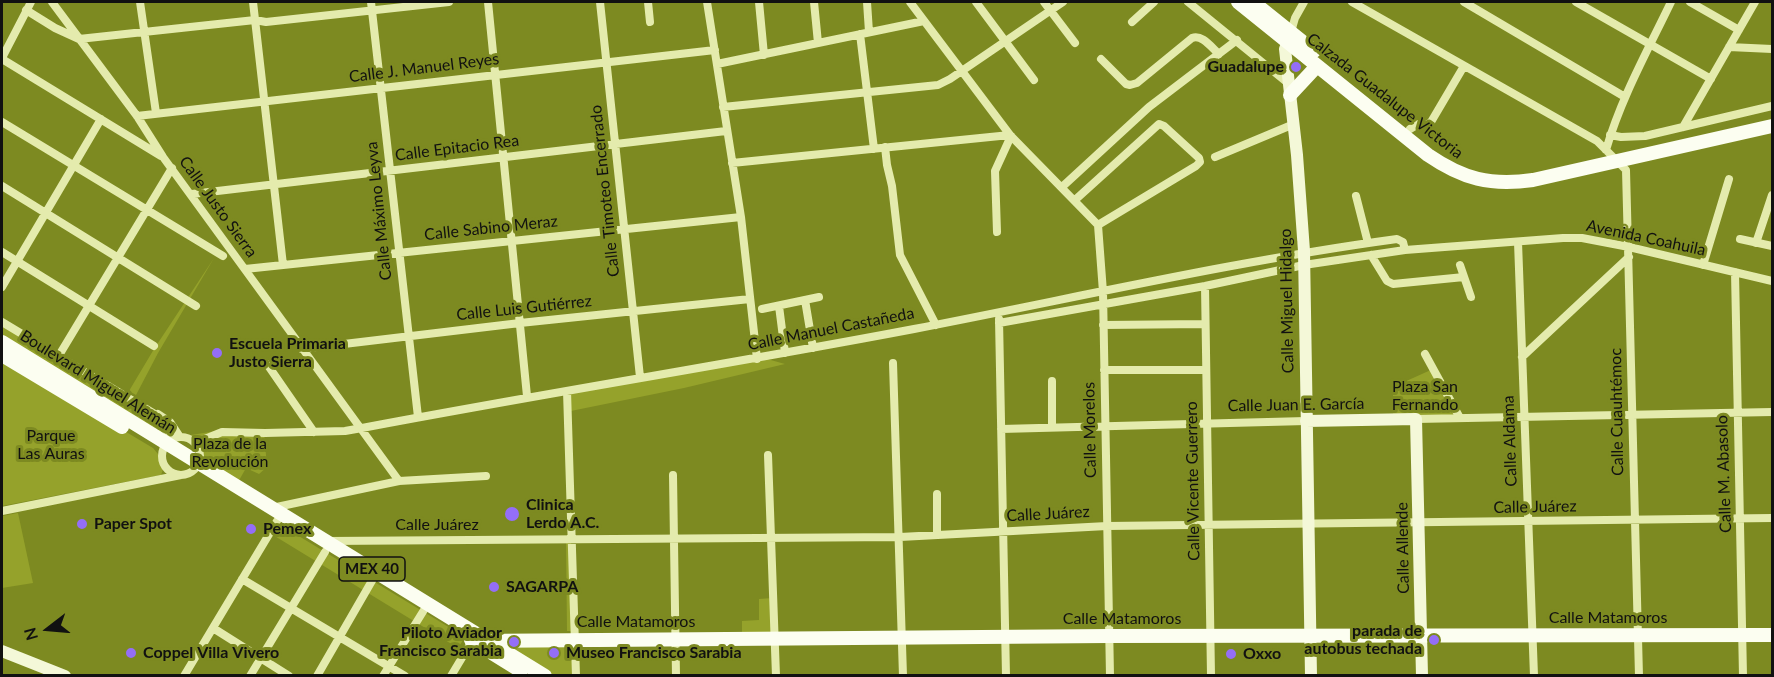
<!DOCTYPE html>
<meta charset="utf-8">
<style>
body{margin:0}
#map{position:relative;width:1774px;height:677px;overflow:hidden;background:#7d8a21;font-family:Lato,sans-serif}
canvas{display:block}
.frame{position:absolute;inset:0;border:3px solid #111;pointer-events:none}
.north{position:absolute;left:18px;top:599px;width:60px;height:60px;-webkit-text-stroke:4px #7d8a21;paint-order:stroke;rotate:254deg;font-size:16px;font-weight:700;line-height:24px;text-align:center;color:#111}
.north::after{content:'';display:block;margin:auto;width:21px;height:27px;background:#111;clip-path:polygon(50% 0,100% 100%,50% 72%,0 100%)}
</style>
<div id="map">
<canvas width="1774" height="677"></canvas>
<div class="frame"></div>
<div class="north">N</div>
</div>
<script>
const ctx = document.querySelector('canvas').getContext('2d');
ctx.lineJoin = 'round';
function fill(path, color) { ctx.fillStyle = color; ctx.fill(path, 'evenodd'); }
function strokePath(path, color, width, dash) { ctx.strokeStyle = color; ctx.lineWidth = width; ctx.lineCap = dash ? 'butt' : 'round'; ctx.setLineDash(dash || []); ctx.stroke(path); }
function label(font, color, halo, rows, align = 'center') {
  ctx.font = font + ' Lato,sans-serif'; ctx.lineWidth = 6; ctx.setLineDash([]); ctx.textBaseline = 'middle'; ctx.strokeStyle = halo; ctx.fillStyle = color; for (const [text, x, y, turn = 0] of rows) {
    ctx.save(); ctx.translate(x, y); ctx.rotate((+turn || 0) * Math.PI / 180); ctx.textAlign = isNaN(turn) ? turn : align; if (halo) ctx.strokeText(text, 0, 0); ctx.fillText(text, 0, 0); ctx.restore();
  }
}
fill(new Path2D(`
 M214,258l-56,95 -22,42 -7,-4 25,-42z
 M2,325l158,100 3,5 -2,6 -159,-95z
 M760,357l25,7 -101,24 -118,24v-23z
 M2,358l151,90 5,6 6,13 -3,8 -159,31z
 M1433,369l28,49 -68,1v-32z
 M216,431h48l3,36 -8,7 -13,-6 -9,16 -40,-25 2,-10 -8,-14z
 M18,513l15,70 -31,5v-72z
 M279,524l186,113 -7,11 -185,-113z
 M571,539l3,92h-7l-1,-90z
 M773,598l1,40h-32v-17l17,-1v-21z
 M487,639l87,1 1,35h-28z`), '#95a22b');
strokePath(new Path2D(`
 M52,2l85,114 26,41 236,324
 M140,2l16,111
 M253,2l30,263
 M371,2l47,415
 M488,2l39,394
 M600,2l40,375
 M648,2l2,20
 M707,2l34,215 16,142
 M759,2l5,53
 M814,2l4,41
 M867,2l2,30
 M910,2l100,133 88,90 5,67 7,384
 M976,2l58,78
 M1044,2l31,41
 M1188,2l101,82
 M1352,2l245,139 29,29 13,506
 M1464,2l161,95
 M1576,2l135,77
 M1690,2l49,28
 M26,10l29,18 24,11 176,-19 11,2 183,-20
 M1132,22l22,-20
 M1291,32l4,-14 9,-16
 M860,34l14,115
 M1729,47l43,2
 M2,58l29,-56
 M2,59l159,97
 M1101,59l25,25 4,1 7,-2 55,-45c10,-4 19,9 27,16
 M717,64l207,-43
 M723,107l215,-22 12,-6 113,-77
 M137,116l578,-66
 M2,122l221,134
 M1683,127l72,-125
 M1410,129l8,-5 9,1 4,-3 33,-56
 M1610,135l11,2 24,-1 127,-30
 M885,147l2,18 5,21 8,69 36,70
 M1606,150c15,-52 42,-100 65,-148
 M1215,157l79,-33
 M732,163l278,-28
 M2,186l194,120
 M1062,187l87,-80 88,-67
 M192,194l534,-63
 M1356,196l12,47
 M1075,200l84,-76 5,2 35,32 1,4 -4,4 -98,59
 M997,232l-2,-61 16,-35
 M1740,239l32,7
 M1518,242l16,434
 M1756,243l16,-48
 M2,252l152,94
 M1371,255l16,26 6,3 71,-7
 M1460,265l11,32
 M1703,265l26,-86
 M245,269l496,-52
 M1735,272l8,404
 M1205,286l6,390
 M2,287l99,-168
 M805,300l8,48
 M779,306l6,47
 M762,309l57,-12
 M999,319l7,357
 M2,322l151,91 12,13 6,14
 M999,323l206,-37 99,-21 101,-15 158,-12h19l47,9 143,34
 M1103,325l102,-1
 M302,349l218,-26 230,-24
 M1425,354l35,64
 M58,357l114,-189
 M1522,357l107,-100
 M893,363l10,313
 M267,364l47,68
 M1104,370h102
 M567,391l9,285
 M158,414l12,8 10,15
 M1416,419l356,-7
 M1052,427v-46
 M1001,429l305,-8
 M162 456a19 19 0 1 1 38 0a19 19 0 1 1-38 0Z
 M195,443l27,-11 43,1 80,-2 17,-3c184,-35 368,-64 552,-99 161,-31 321,-68 483,-90l6,3 2,8
 M768,455l8,221
 M673,475l3,201
 M937,494v41
 M272,508l127,-27 87,-5
 M2,511l179,-36
 M327,541l573,-4 207,-11 665,-8
 M242,579l163,97
 M213,628l76,48
 M184,676l93,-155
 M250,676l75,-124
 M317,676l56,-97
 M383,676l41,-66
 M451,676l21,-35`), '#e4ebad', 8);
strokePath(new Path2D(`
 M1291,33l-6,16 12,106 7,96 7,425
 M1306,421l110,-2 6,257
 M2,651l63,25`), '#f4f8d8', 12);
strokePath(new Path2D(`
 M1238,2l190,153c35,24 62,31 105,25l239,-54
 M1253,2l61,49
 M1290,95l27,-29
 M2,342l543,334
 M2,355l120,72
 M471,640l50,31
 M472,641l637,-5 663,-1`), '#fcfef1', 14);
for (const [x, y, r, color] of [
 [1296,67,6,"#946ef7"],
 [217,353,6,"#946ef7"],
 [512,514,8,"#946ef7"],
 [82,524,6,"#946ef7"],
 [251,529,6,"#946ef7"],
 [494,587,6,"#946ef7"],
 [1434,640,6,"#946ef7"],
 [514,642,6,"#946ef7"],
 [131,653,6,"#946ef7"],
 [554,653,6,"#946ef7"],
 [1231,654,6,"#946ef7"]
]) { const dot = new Path2D(); dot.arc(x, y, r, 0, 2 * Math.PI); ctx.fillStyle = color; ctx.fill(dot); strokePath(dot, '#7d8a21', 2); }
for (const [x, y, w] of [
 [372,569,66]
]) { const box = new Path2D(); box.roundRect(x - w / 2, y - 12, w, 24, 4.5); ctx.fillStyle = '#7d8a21'; ctx.fill(box); strokePath(box, '#111', 1.5); }
label('bold 15px', '#111', null, [
 ["MEX 40",372,569]
]);
label('bold 16px', '#111', '#7d8a21', [
 ["Guadalupe",1284,67,"right"],
 ["Escuela Primaria",229,344],
 ["Justo Sierra",229,362],
 ["Clinica",526,505],
 ["Lerdo A.C.",526,523],
 ["Paper Spot",94,524],
 ["Pemex",263,529],
 ["SAGARPA",506,587],
 ["parada de",1422,631,"right"],
 ["autobus techada",1422,649,"right"],
 ["Piloto Aviador",502,633,"right"],
 ["Francisco Sarabia",502,651,"right"],
 ["Coppel Villa Vivero",143,653],
 ["Museo Francisco Sarabia",566,653],
 ["Oxxo",1243,654]
], 'left');
label('16px', '#111', '#7d8a21', [
 ["Calle J. Manuel Reyes",424,68,-7],
 ["Calzada Guadalupe Victoria",1385,96,38],
 ["Calle Epitacio Rea",457,148,-7],
 ["Calle Timoteo Encerrado",605,191,-96],
 ["Calle Justo Sierra",218,207,54],
 ["Calle Máximo Leyva",379,211,-96],
 ["Calle Sabino Meraz",491,228,-6],
 ["Avenida Coahuila",1646,238,12],
 ["Calle Miguel Hidalgo",1287,301,-91],
 ["Calle Luis Gutiérrez",524,308,-6],
 ["Calle Manuel Castañeda",831,329,-11],
 ["Boulevard Miguel Alemán",98,382,32],
 ["Calle Juan E. García",1296,405,-1],
 ["Calle Cuauhtémoc",1617,412,-91],
 ["Calle Morelos",1090,430,-91],
 ["Calle Aldama",1510,441,-92],
 ["Calle M. Abasolo",1724,474,-92],
 ["Calle Vicente Guerrero",1193,481,-91],
 ["Calle Juárez",1535,507,-1],
 ["Calle Juárez",1048,514,-3],
 ["Calle Juárez",437,525],
 ["Calle Allende",1403,548,-91],
 ["Calle Matamoros",1608,618],
 ["Calle Matamoros",1122,619],
 ["Calle Matamoros",636,622]
]);
label('16px', '#111', '#7d8a21', [
 ["Plaza San",1425,387],
 ["Fernando",1425,405],
 ["Parque",51,436],
 ["Las Auras",51,454],
 ["Plaza de la",230,444],
 ["Revolución",230,462]
]);
</script>
